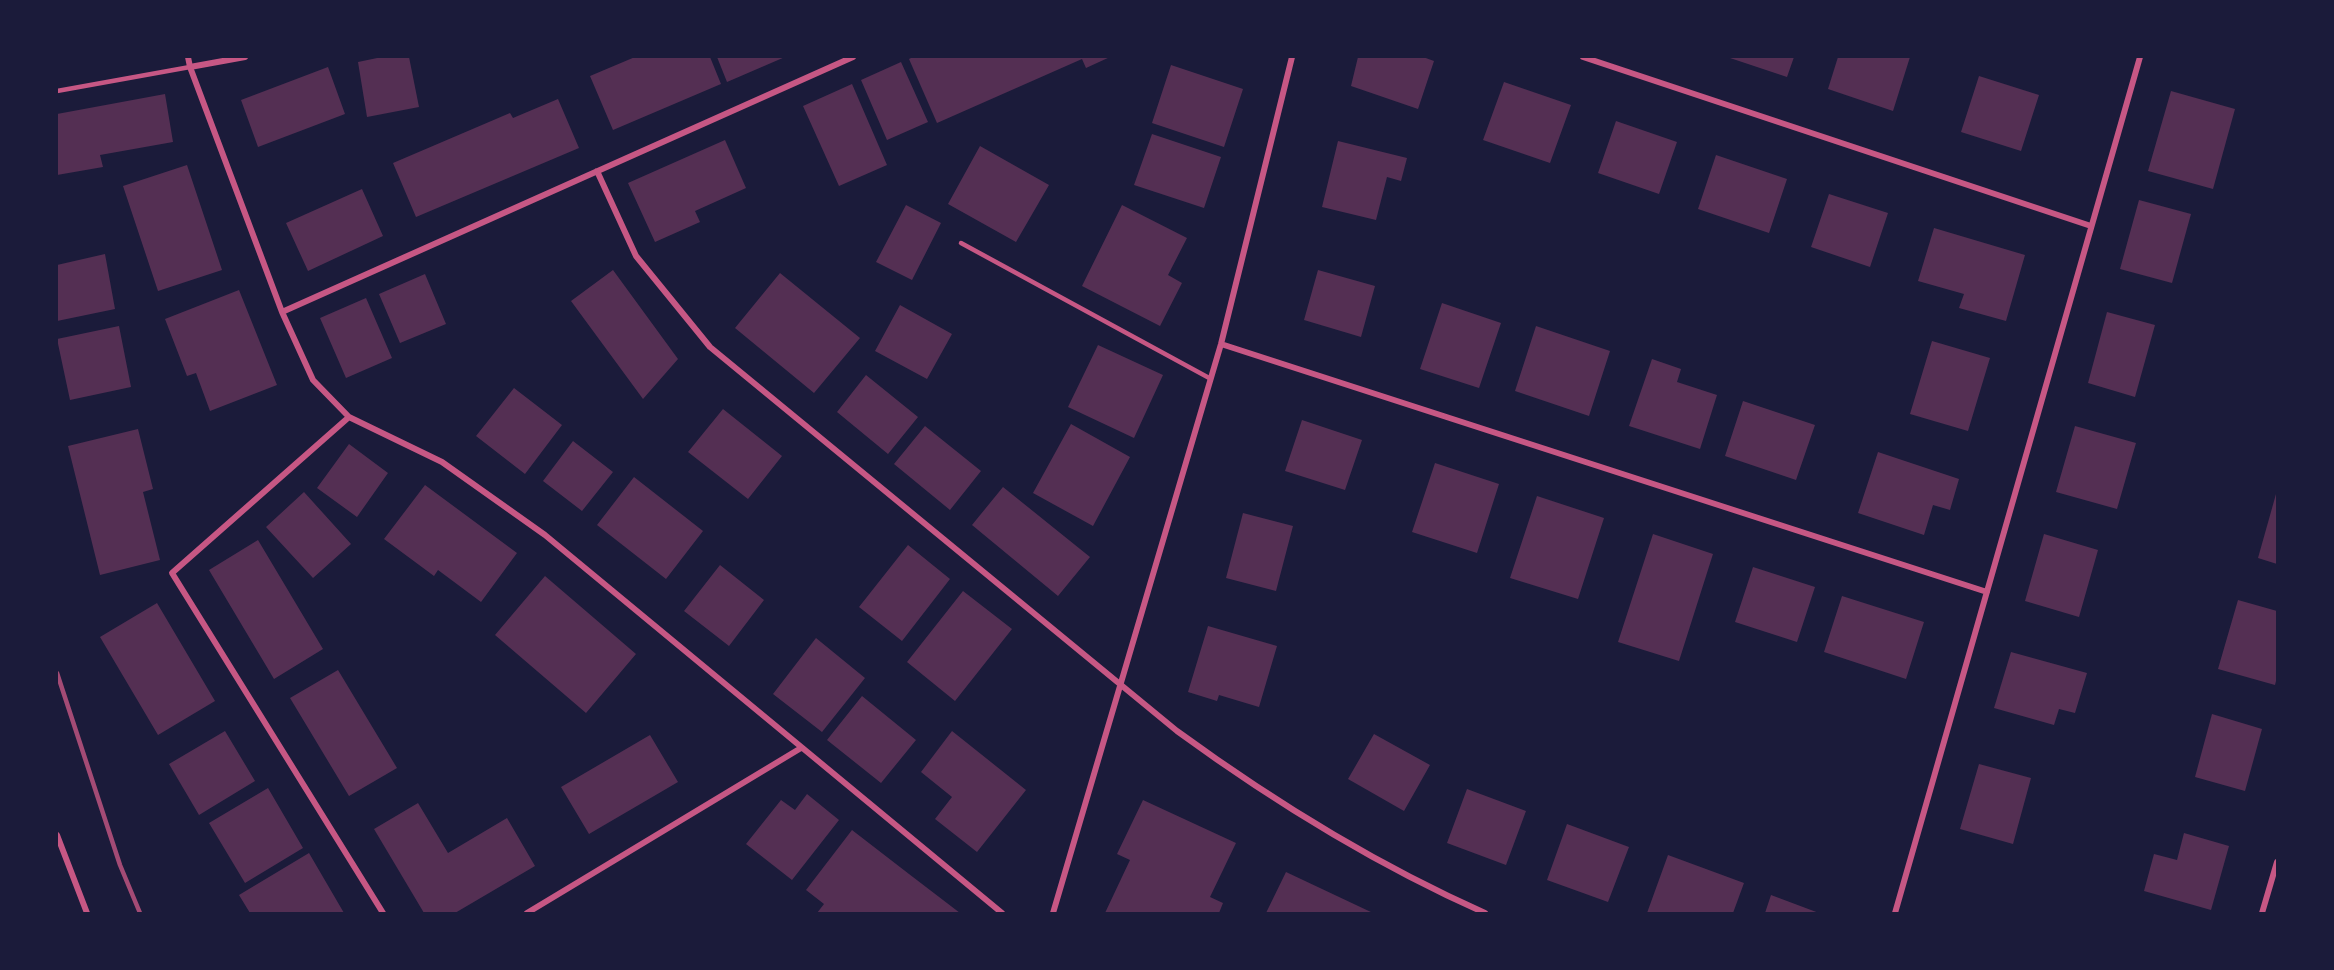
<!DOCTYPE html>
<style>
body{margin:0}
#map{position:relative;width:2334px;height:970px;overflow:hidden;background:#1b1b3a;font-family:Signika,sans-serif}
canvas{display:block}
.frame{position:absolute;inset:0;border:58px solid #1b1b3a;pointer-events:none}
</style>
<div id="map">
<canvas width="2334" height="970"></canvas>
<div class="frame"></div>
</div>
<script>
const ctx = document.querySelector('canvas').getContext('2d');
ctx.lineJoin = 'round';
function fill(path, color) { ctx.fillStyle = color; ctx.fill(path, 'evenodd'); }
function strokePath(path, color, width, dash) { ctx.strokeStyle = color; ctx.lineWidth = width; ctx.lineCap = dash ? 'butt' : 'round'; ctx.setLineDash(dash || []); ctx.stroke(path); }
fill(new Path2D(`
 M382,57h27l10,50 -52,10 -9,-55z
 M635,57h75l11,27 -108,46 -23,-54z
 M717,57h68l-58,25z
 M913,57h197l-24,11 -4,-9 -145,64 -28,-64z
 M1358,57h65l11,4 -16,48 -67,-23z
 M1727,57h67l-7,20z
 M1838,57h72l-17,54 -65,-22z
 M901,62l27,60 -41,18 -26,-60z
 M1171,65l72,24 -19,58 -72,-24z
 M328,67l17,47 -87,33 -17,-47z
 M1979,76l60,19 -18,56 -60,-19z
 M1504,82l67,23 -21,58 -67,-23z
 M852,84l35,81 -48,21 -36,-80z
 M2171,91l64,18 -22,80 -65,-18z
 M165,94l8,48 -73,13 3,12 -46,8v-61z
 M558,99l21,49 -163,69 -23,-54 117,-50 3,5z
 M1616,121l61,21 -18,52 -61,-21z
 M1152,134l69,23 -17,51 -70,-23z
 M725,140l21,48 -51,23 5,11 -45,20 -27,-59z
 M1338,141l69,17 -6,23 -14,-4 -11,43 -54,-13z
 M980,146l69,39 -33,57 -68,-38z
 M1716,155l71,24 -18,54 -71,-24z
 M187,165l35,105 -64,21 -35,-105z
 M362,189l21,47 -75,35 -22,-48z
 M1829,194l59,19 -18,54 -59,-20z
 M2139,200l52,14 -19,69 -52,-14z
 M906,205l35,18 -29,57 -36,-18z
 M1122,205l65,33 -19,37 14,8 -22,43 -78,-40z
 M1934,228l91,27 -19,66 -47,-13 5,-14 -46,-13z
 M105,254l10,55 -58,12v-56z
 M613,270l65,89 -35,40 -72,-98z
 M1318,270l57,16 -14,51 -57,-17z
 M780,273l80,65 -46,55 -79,-65z
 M425,274l21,50 -46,19 -21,-49z
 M239,290l38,95 -67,26 -14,-38 -9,3 -22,-57z
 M366,298l26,60 -46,20 -26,-60z
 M1442,303l59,20 -22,65 -59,-19z
 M900,305l52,29 -25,45 -52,-28z
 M2107,312l48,13 -20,72 -47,-14z
 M119,326l12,61 -61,13 -13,-61z
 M1536,326l74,25 -21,65 -74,-25z
 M1932,341l58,17 -22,73 -58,-17z
 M1098,345l65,30 -29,63 -66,-31z
 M1652,359l29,10 -4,13 40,13 -17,54 -71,-23z
 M866,375l52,42 -30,37 -51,-42z
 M514,388l48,37 -37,49 -49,-38z
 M1743,401l72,24 -19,55 -71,-24z
 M723,409l59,47 -34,43 -60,-47z
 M1302,420l60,20 -17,50 -60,-19z
 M1071,424l59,33 -37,69 -60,-33z
 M925,426l56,45 -31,39 -56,-46z
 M2075,426l61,17 -19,66 -61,-17z
 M138,429l15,60 -10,3 17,68 -60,15 -32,-129z
 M573,441l40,31 -31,39 -39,-30z
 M349,444l39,29 -31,44 -40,-29z
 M1878,452l81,27 -9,31 -17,-5 -9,30 -66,-22z
 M1435,463l64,21 -22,69 -65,-21z
 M634,477l69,54 -37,48 -69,-54z
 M425,485l92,68 -36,49 -43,-32 -4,6 -50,-37z
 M1003,487l87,70 -32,39 -86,-71z
 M304,492l47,52 -38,34 -47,-51z
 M2276,494l1,1v69l-19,-6z
 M1537,496l67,22 -26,81 -68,-21z
 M1243,513l50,13 -17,65 -50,-13z
 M1653,534l60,20 -34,107 -61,-19z
 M2044,534l54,16 -19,67 -54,-16z
 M258,540l65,109 -49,30 -65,-109z
 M908,545l42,34 -48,62 -43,-34z
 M720,565l44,35 -35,46 -45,-35z
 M1753,567l62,20 -18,55 -62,-20z
 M545,576l91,78 -50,59 -91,-78z
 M963,591l49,38 -57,72 -48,-39z
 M1842,596l82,26 -18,57 -82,-27z
 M2238,600l39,11v66l-2,8 -57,-16z
 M157,603l58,98 -57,34 -58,-98z
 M1208,626l69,20 -18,61 -40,-12 -2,6 -29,-9z
 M816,638l49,40 -43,54 -49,-38z
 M2011,652l76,21 -12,40 -16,-4 -5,16 -60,-17z
 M338,670l59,98 -48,28 -59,-98z
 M862,696l54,44 -35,43 -54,-43z
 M2212,714l50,15 -17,62 -50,-14z
 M225,731l30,50 -56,34 -30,-51z
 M952,731l74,59 -49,62 -42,-33 17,-22 -31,-25z
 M1374,734l56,31 -26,46 -56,-32z
 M650,735l28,47 -89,52 -28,-47z
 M1979,764l52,14 -18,66 -53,-15z
 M268,788l35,60 -58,35 -36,-60z
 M1467,789l59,22 -20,54 -59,-22z
 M807,794l32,26 -47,60 -46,-36 35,-44 14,10z
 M1143,800l93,43 -26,54 13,6 -4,10h-114l25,-53 -13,-6z
 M418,803l30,50 59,-35 28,48 -80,47h-31l-50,-84z
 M1567,824l62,23 -21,55 -61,-22z
 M852,830l57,44 51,39h-143l7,-9 -18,-14z
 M2184,833l45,13 -18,64 -67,-19 10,-37 23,6z
 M309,853l35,60h-94l-11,-18z
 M1668,855l76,28 -11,30h-86z
 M1286,872l87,41h-107z
 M1771,895l48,18h-54z`), '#542f53');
strokePath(new Path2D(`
 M57,91l133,-24
 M961,243l250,136`), '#c65784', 4.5);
strokePath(new Path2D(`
 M188,57l2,10 92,245 31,68 36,37 93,45 103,73 457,378
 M1583,57l508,169
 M190,67l55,-10
 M597,171l39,85 74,91 467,384c96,70 200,134 308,182
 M282,312l571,-255
 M1221,344l766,248
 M349,417l-177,156 211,340
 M57,835l30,78
 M527,913l274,-165
 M1053,913l168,-569 71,-287
 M1895,913l245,-856
 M2262,913l15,-51`), '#c65784', 6);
strokePath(new Path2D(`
 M57,673l63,192 20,48`), '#a44b75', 4.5);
</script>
